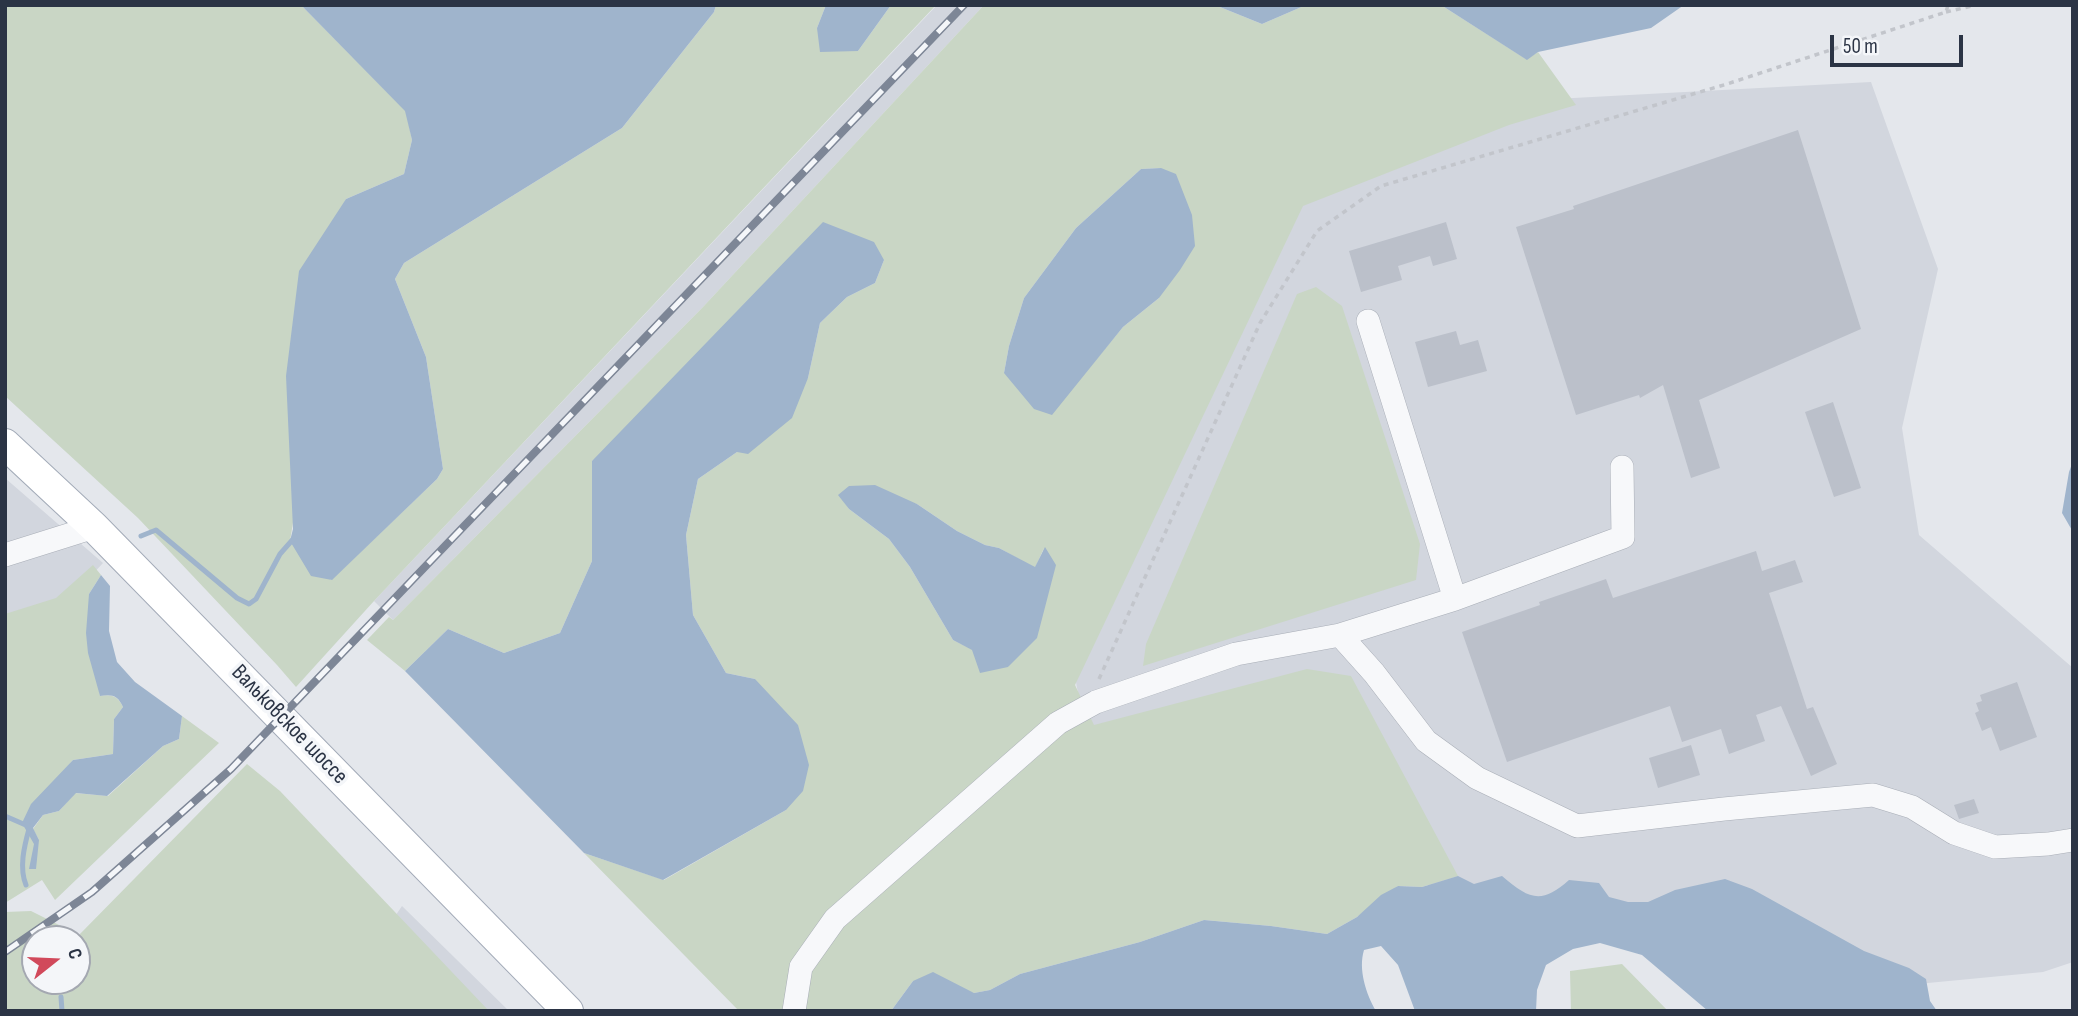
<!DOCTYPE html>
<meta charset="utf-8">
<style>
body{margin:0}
#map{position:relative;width:2078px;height:1016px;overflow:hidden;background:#e4e7ec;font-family:"Sofia Sans Condensed",sans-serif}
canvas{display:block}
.frame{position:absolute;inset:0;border:7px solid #2b3445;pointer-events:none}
.north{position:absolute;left:21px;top:925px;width:70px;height:70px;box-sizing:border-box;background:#f4f6f9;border:2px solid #a4a8b1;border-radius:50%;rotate:72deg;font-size:19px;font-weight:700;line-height:28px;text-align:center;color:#2b3445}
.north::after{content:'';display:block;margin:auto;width:24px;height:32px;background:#d1495b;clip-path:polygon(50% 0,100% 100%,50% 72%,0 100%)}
.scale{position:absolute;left:1830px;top:35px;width:133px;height:32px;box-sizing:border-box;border:4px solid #2b3445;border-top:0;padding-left:9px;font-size:21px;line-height:24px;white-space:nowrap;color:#2b3445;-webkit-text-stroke:5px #f4f6f9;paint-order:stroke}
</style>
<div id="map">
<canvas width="2078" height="1016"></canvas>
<div class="frame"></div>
<div class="north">С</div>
<div class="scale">50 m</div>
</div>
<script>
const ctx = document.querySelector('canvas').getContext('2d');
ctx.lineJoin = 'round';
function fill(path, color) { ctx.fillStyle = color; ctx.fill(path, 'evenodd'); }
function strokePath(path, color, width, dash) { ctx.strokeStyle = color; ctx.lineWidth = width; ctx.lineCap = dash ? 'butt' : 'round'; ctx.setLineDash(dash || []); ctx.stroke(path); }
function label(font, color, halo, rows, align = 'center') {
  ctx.font = font + ' "Sofia Sans Condensed",sans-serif'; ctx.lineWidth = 7; ctx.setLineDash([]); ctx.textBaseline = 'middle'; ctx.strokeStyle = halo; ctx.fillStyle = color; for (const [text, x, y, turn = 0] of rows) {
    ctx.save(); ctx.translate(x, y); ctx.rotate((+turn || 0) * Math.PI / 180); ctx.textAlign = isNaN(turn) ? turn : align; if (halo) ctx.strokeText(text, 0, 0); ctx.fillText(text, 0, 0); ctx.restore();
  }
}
fill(new Path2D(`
 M937,5h47l-282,303 -309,312 -19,-19z
 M1871,82l67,187 -36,159 17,107 154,133v294l-30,10 -157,15 -347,-59 -450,-175 -20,-109 212,-432 274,-113z
 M5,478l98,85 -39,42 -59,20z
 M402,906l107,105h-178z`), '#d2d6de');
fill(new Path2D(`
 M5,5h296l105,106 6,29 -8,34 -58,25 -56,342 41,39 106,-101 6,-10 -17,-112 -31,-78 9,-16 218,-135 92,-116 2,-7h110l-9,23 41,23 33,-46h45l-562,596 -78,86 -19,-22 -139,-147 -133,-122z
 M984,5h231l47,19 44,-19h135l85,54 12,-7 38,53 -67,20 -206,81 -228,479 19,40 213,-56 44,7 107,200 -36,11 -24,-1 -41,31 -30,17 -56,-8 -67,-6 -64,22 -120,32 -30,16 -16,3 -61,-12 -22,30h-152l-155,-158 80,27 122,-70 -31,-131 -29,-6 -33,-58 -7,-80 12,-56 39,-27 71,-74 12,-55 27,-26 28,-14 9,-23 -292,201v100l-32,72 -56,20 -56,-24 -43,42 -38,-31 22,-23 4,3 309,-312zM1161,168l-2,130 -36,29 -45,54 -74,-8 5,-27 15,-48 52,-70 65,-59zM839,494l78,10 40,27 28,14 14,3 36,20 9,-20 -36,119 -55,-27 -43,-73 -21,-28 -40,-30z
 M1316,287l26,19 78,238 -4,36 -273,86 3,-22 151,-350z
 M93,565l8,10 -12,19 11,102c11,-2 18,0 23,11l-9,12 -1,35 -40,6 -51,63 17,17 -6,-11 10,-14 16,-4 16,-18 33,3 55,-50 16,-7 3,-23 37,27 -164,157 -13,-20 -37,23v-289l51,-16z
 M247,764l33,27 209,220h-484v-99l26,-1 48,24zM77,939v42h-42v-42z
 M1622,964l46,47h-97l-1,-40z`), '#c9d6c5');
fill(new Path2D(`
 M301,5h415l-2,7 -92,116 -218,135 -9,16 31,78 17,112 -6,10 -105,101 -21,-4 -21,-35 3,-12 -7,-153 13,-105 47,-72 58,-25 8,-34 -7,-29z
 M826,5h65l-33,46 -38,1 -3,-24z
 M1215,5h91l-44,19z
 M1441,5h243l-33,23 -113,24 -11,8z
 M1161,168l15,6 16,41 3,31 -15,24 -21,28 -36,29 -71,88 -18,-6 -30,-36 5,-27 15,-48 52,-70 65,-59z
 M823,222l51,20 10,18 -9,23 -28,14 -27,26 -12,55 -16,40 -44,36 -11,-2 -39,27 -12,56 7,80 33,58 29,6 43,46 11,40 -6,26 -17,19 -123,70 -79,-27 -179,-182 43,-42 56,24 56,-20 32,-72v-100z
 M2073,461v71l-11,-19 7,-41z
 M875,485l42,19 40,27 28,14 14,3 36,19 10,-20 11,18 -19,73 -29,29 -28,6 -8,-23 -19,-10 -43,-73 -21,-28 -40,-30 -11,-14 11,-9z
 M101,575l9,11 -1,45 8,31 18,20 47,34 -3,23 -16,7 -56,50 -31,-3 -17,18 -16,4 -10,13 6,12 -3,29h-7l5,-25 -12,-21 9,-19 42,-44 40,-6 1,-35 9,-12c-5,-12 -12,-13 -23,-11l-12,-43 -2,-20 3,-39z
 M1458,876l16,8 28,-8c27,23 39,29 67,4l30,3 10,14 19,5h20l27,-12 50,-11 27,10 112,62 45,17 17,11 4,22 7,10h-229l-66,-56 -42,-12 -27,6 -27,16 -9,25 -1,21h-121l-17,-46 -17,-19 -17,4c-6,19 2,44 12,61h-485l22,-30 20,-9 41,21 16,-3 30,-16 120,-32 64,-22 67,6 56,8 30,-17 24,-22 17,-9 24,1z`), '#9fb4cc');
strokePath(new Path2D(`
 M141,536l15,-6 81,68 12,6 7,-5 24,-45 15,-17
 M5,816l23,10
 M26,885c-7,-17 -2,-38 3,-56
 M61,997l1,14`), '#9fb4cc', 5);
fill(new Path2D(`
 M1798,130l63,199 -162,71 21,68 -29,10 -28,-93 -23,13 -1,-3 -63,20 -60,-188 58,-18 -1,-3z
 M1446,222l11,37 -24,7 -3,-10 -32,10 4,14 -41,12 -12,-41z
 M1456,331l4,14 18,-5 9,31 -59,16 -13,-45z
 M1833,402l28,86 -27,9 -29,-85z
 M1756,551l6,20 33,-11 8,22 -34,11 38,116 6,-2 24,57 -26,12 -30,-70 -25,9 9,26 -36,13 -8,-25 -39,13 -12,-36 -163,56 -45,-130 78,-27 -1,-3 67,-23 7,19z
 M2017,682l20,55 -37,14 -9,-24 -9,4 -7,-18 4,-2 -3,-8 6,-2 -2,-6z
 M1691,745l9,30 -42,13 -9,-30z
 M1974,799l5,14 -20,6 -5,-14z`), '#bbc0ca');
const minor = new Path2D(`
 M1368,321l87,278
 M5,555l89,-28
 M1340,635l34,38 52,68 51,37 100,48 147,-17 149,-14 39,12 42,26 41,14 53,-3 25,-4
 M794,1011l7,-44 34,-48 223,-196 38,-21 140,-48 104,-19 115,-36 168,-62 -1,-70`);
const major = new Path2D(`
 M5,444l89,83 474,484`);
strokePath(minor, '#a9aeb7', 24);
strokePath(major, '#a3abb8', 32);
strokePath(new Path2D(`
 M1946,12l30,-7
 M1099,679l161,-356 57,-92 64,-45 346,-102 219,-72 2,-7`), '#c2c5cb', 3.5, [5, 5]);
strokePath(minor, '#f7f8fa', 23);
strokePath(major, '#fff', 30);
const rail = new Path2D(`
 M5,952l87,-60 139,-123 733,-764`);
strokePath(rail, '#7d8696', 8);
strokePath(rail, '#f4f6f9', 5, [16]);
label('23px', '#2b3445', '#f4f6f9', [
 ["Вальковское шоссе",289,725,46]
]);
</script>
